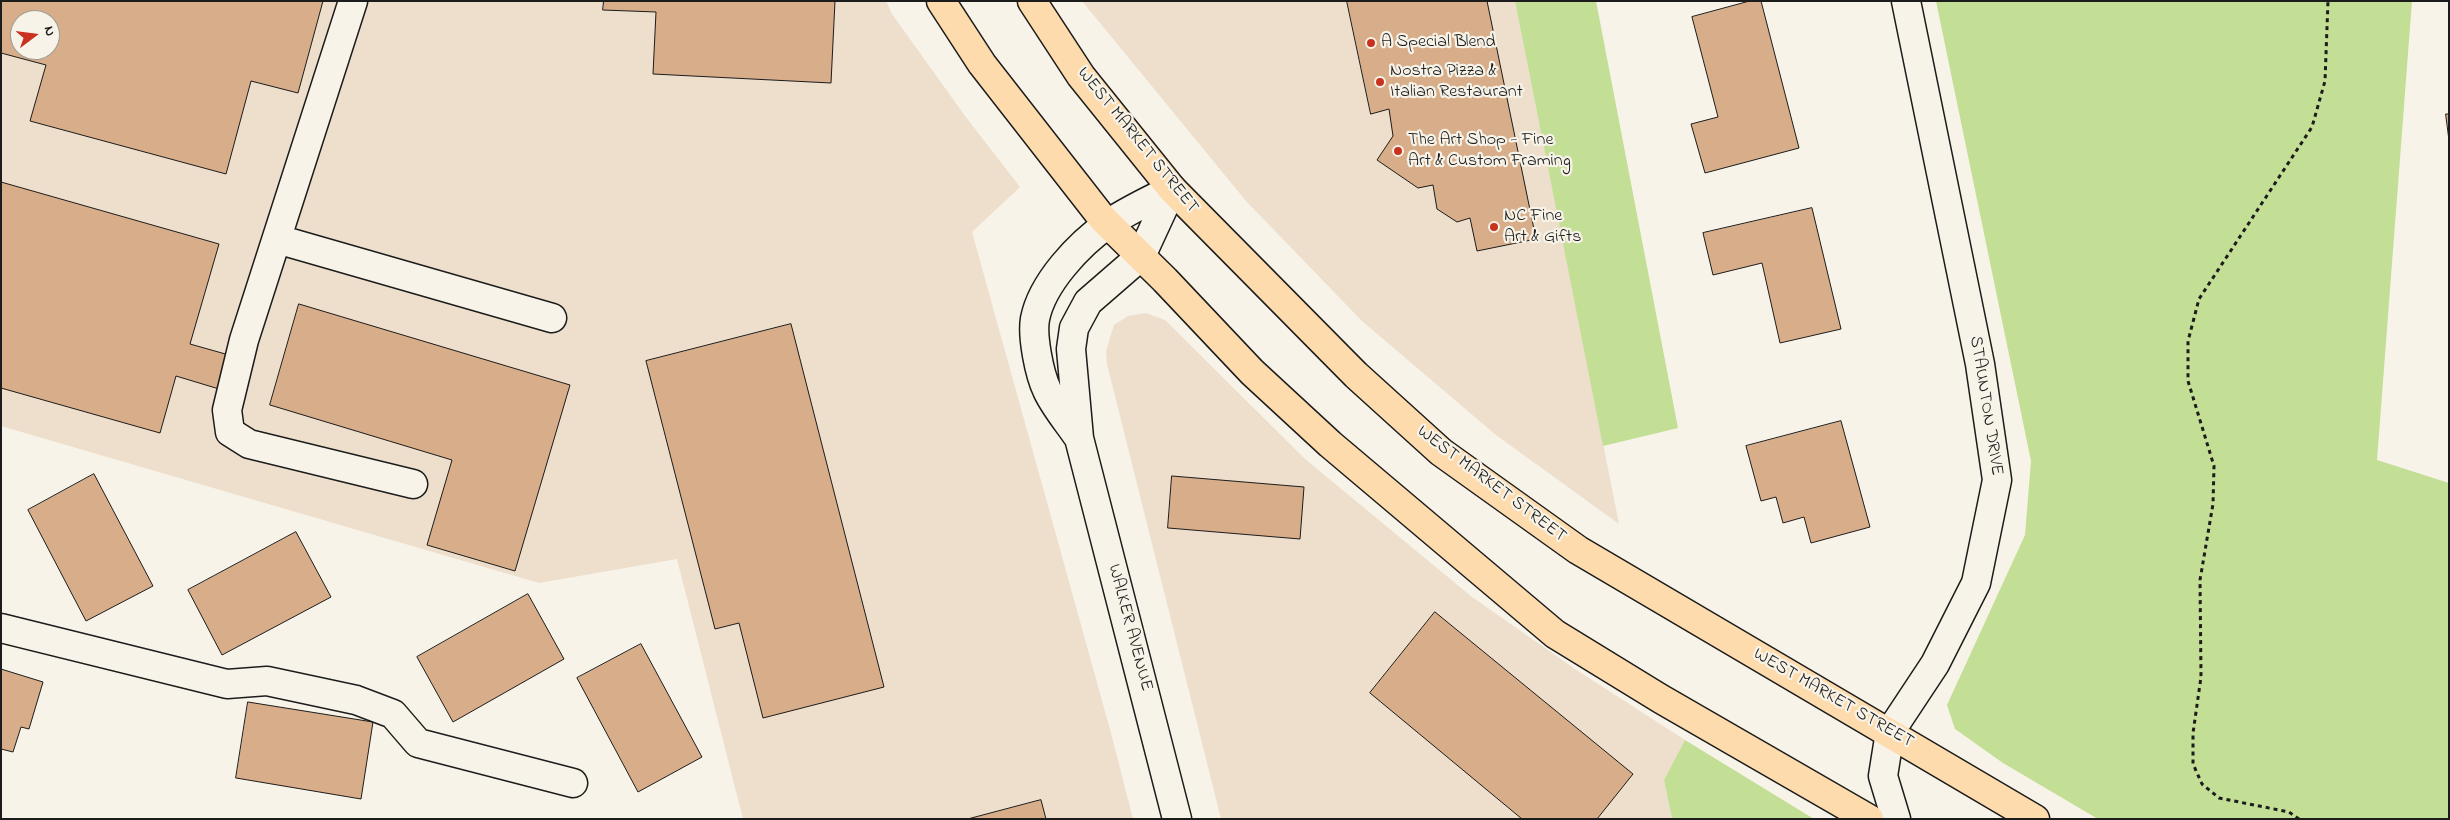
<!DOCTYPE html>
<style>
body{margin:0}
#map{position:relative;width:2450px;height:820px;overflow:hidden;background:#f7f3e8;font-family:"Indie Flower",sans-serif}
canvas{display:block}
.frame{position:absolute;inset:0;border:2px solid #1c1c1c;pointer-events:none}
.north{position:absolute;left:10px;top:10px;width:50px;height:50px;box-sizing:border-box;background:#f7f3e8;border:1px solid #9f9d96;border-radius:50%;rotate:75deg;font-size:14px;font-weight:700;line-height:20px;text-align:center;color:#1c1c1c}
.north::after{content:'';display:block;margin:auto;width:18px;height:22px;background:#c8321e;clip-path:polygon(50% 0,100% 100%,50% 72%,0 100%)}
</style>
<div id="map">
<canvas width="2450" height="820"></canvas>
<div class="frame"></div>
<div class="north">N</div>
</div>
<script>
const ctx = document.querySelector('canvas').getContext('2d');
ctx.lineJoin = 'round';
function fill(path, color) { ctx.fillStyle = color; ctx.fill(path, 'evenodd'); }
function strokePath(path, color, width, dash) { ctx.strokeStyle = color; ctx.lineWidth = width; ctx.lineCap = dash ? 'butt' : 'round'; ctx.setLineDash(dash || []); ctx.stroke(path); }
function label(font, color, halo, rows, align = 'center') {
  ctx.font = font + ' "Indie Flower",sans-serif'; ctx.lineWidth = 4.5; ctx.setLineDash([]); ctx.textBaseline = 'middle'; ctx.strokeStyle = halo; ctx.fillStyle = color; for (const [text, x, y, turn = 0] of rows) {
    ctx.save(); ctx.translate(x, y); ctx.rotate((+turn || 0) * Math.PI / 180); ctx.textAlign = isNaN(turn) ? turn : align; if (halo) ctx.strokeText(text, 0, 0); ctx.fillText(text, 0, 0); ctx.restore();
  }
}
fill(new Path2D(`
 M1,1h885l6,13 73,102 55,71 -48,45 139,501 22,86h-390l-66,-260 -138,24 -538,-157zM20,20h30v30h-30z
 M1082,1h433l104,523 -123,-89 -134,-114 -116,-120z
 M1146,313l19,7 140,139 167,138 106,74 107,69 -21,40 8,39h-451l-114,-455 -1,-13 8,-26 14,-9z`), '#eedecc');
fill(new Path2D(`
 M1515,1h81l82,427 -75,18z
 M1936,1h476l-35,459 72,23v336h-351l-95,-56 -48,-34 -8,-24 78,-170 6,-74z
 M1685,740l129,79h-142l-8,-39z`), '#c3de95');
const building = new Path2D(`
 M1,1h322l-25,92 -47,-12 -25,93 -196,-53 16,-56 -45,-12zM20,20h30v30h-30z
 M604,1h231l-4,82 -178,-9 3,-62 -53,-2z
 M1347,1h140l49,238 -59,12 -7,-33 -13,4 -20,-13 -4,-24 -15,3 -41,-28 16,-24 -4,-27 -18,5z
 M1750,1h11l38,147 -94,25 -14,-49 27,-7 -26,-100z
 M2446,114h3v26z
 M1,182l218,62 -29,100 39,11 -10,34 -43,-13 -16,57 -159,-45z
 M1812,208l29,121 -61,14 -18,-80 -49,12 -10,-42z
 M299,304l271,81 -55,186 -88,-26 25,-85 -182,-55z
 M791,324l93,363 -121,31 -24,-95 -24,6 -69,-268z
 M1841,421l29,106 -59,16 -7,-26 -21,6 -7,-26 -15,4 -15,-55z
 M94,474l59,112 -67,35 -58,-111z
 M1172,476l132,11 -4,52 -132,-11z
 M296,532l35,65 -109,58 -34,-65z
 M528,594l36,65 -111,63 -36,-65z
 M1435,612l198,162 -36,45h-75l-152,-126z
 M641,644l61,113 -64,35 -61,-114z
 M1,669l42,13 -14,47 -8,-2 -8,25 -12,-3z
 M248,702l125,20 -12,77 -125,-21z
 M1041,800l5,19h-78z`);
fill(building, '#d8ad89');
strokePath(building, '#1c1c1c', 1);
const minor = new Path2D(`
 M353,1l-109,339 -17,70 3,22 19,12 164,40
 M1172,189l-31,67 -53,46 -14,26 -3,21 8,89 98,381
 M277,239l275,79
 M1078,437c-10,-15 -24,-31 -31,-47 -8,-17 -15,-54 -12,-71 7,-36 44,-75 73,-95 20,-14 43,-24 64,-35
 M1,628l226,56 40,-3 89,19 37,14 25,29 155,40
 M1896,819l-13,-43 7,-44 45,-68 41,-81 21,-103 -17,-116 -74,-363`);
const major = new Path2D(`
 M941,1l41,63 121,155 62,61 87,92 78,72 225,190 106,65 208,120
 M1032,1l49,75 91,113 184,186 85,77 137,98 457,269`);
strokePath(minor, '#1c1c1c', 31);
strokePath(major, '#1c1c1c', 31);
strokePath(new Path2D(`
 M2299,819l-10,-7 -70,-14 -17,-14 -9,-20v-31l8,-56 -1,-97 13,-76 1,-38 -26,-85v-40l11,-42 113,-172 13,-46 3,-80`), '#1c1c1c', 3, [4, 4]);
strokePath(minor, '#f7f3e8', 28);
strokePath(major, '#fedbac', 28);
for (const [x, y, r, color] of [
 [1371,43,5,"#c8321e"],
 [1380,82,5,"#c8321e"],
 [1398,151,5,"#c8321e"],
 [1494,227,5,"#c8321e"]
]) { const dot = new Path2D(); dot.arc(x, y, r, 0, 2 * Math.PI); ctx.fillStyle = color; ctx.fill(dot); strokePath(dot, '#f7f3e8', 2); }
label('18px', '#1c1c1c', '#f7f3e8', [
 ["A Special Blend",1381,43],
 ["Nostra Pizza &",1390,72],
 ["Italian Restaurant",1390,93],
 ["The Art Shop - Fine",1408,141],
 ["Art & Custom Framing",1408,162],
 ["NC Fine",1504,217],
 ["Art & Gifts",1504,238]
], 'left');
label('18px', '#1c1c1c', '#f7f3e8', [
 ["WEST MARKET STREET",1137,141,51],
 ["STAUNTON DRIVE",1985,406,81],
 ["WEST MARKET STREET",1491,485,37],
 ["WALKER AVENUE",1129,628,75],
 ["WEST MARKET STREET",1833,699,30]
]);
</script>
